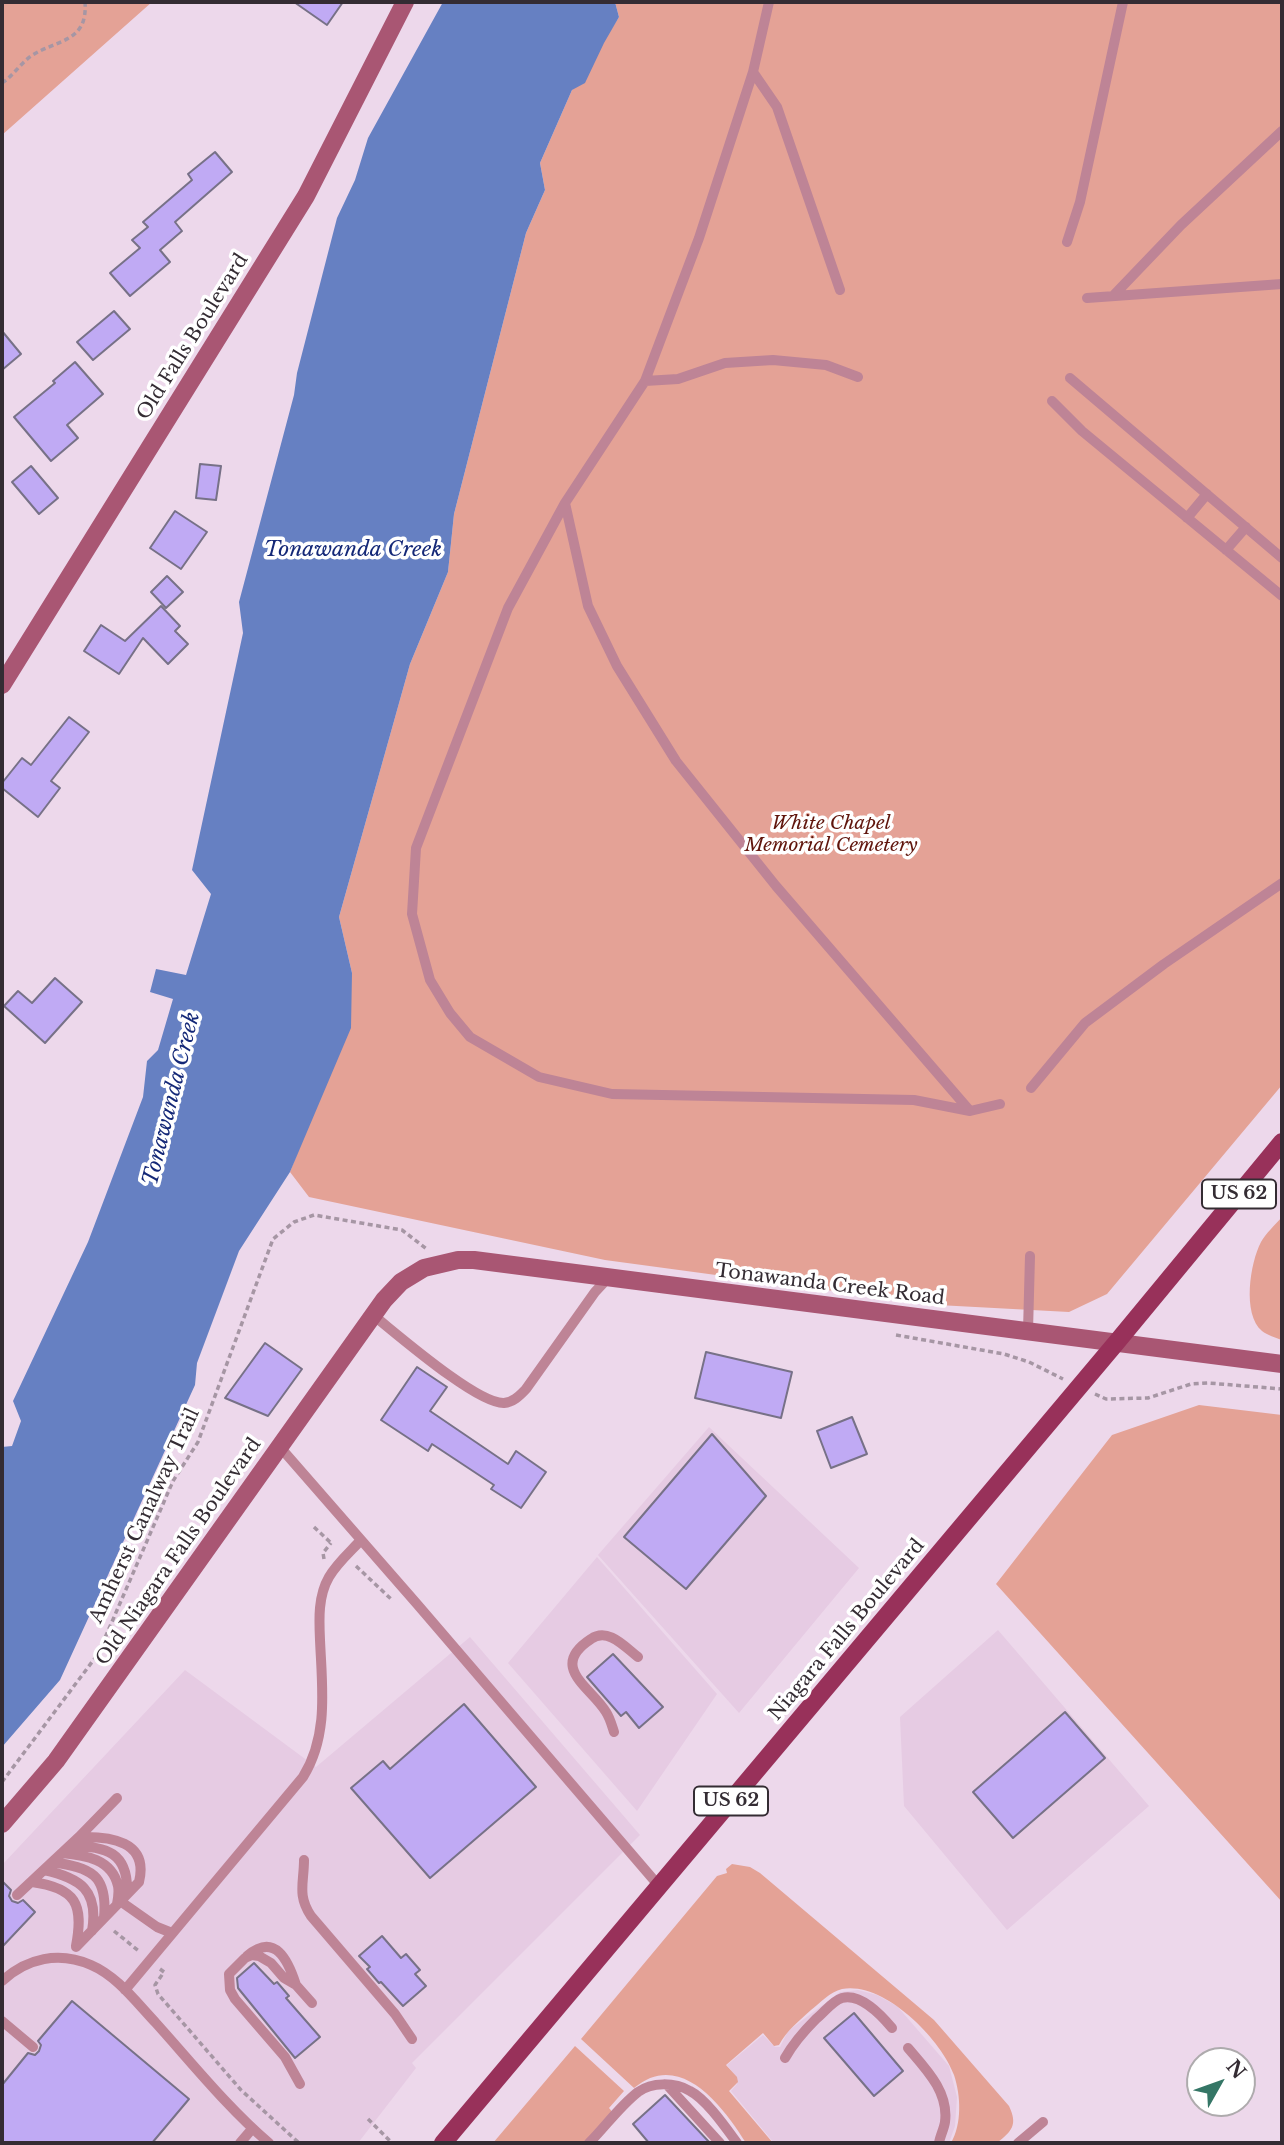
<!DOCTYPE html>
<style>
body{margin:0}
#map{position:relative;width:1284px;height:2145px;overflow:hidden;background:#edd8eb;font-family:"Libre Baskerville",serif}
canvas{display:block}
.frame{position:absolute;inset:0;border:4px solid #342c33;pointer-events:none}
.north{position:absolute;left:1186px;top:2047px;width:70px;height:70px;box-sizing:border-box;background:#fff;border:2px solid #aeabad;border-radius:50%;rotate:50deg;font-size:19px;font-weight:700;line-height:28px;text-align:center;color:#342c33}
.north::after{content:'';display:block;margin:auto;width:24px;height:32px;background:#357666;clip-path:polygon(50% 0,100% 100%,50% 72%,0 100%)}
</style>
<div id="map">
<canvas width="1284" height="2145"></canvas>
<div class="frame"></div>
<div class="north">N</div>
</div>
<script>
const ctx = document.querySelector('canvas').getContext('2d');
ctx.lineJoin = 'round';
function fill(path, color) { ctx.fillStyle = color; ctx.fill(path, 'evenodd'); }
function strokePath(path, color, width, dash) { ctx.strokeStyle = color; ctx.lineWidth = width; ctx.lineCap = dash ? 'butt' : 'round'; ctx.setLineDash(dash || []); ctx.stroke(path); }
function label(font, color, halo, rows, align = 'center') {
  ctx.font = font + ' "Libre Baskerville",serif'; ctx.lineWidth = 7; ctx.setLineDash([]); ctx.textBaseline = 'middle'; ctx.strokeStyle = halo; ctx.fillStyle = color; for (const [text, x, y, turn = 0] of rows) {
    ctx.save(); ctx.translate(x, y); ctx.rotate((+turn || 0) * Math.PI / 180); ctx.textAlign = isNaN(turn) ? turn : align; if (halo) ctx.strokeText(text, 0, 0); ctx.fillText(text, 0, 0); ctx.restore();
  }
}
fill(new Path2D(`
 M709,1427l150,141 -120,145 -141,-158z
 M597,1557l120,137 -80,117 -129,-148z
 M998,1630l151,176 -142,124 -103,-124 -4,-89z
 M470,1637l170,198 -228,228 4,5 -58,75h-356v-278l183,-195 131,97z
 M858,1990l19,5 20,11 52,60 8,31 -2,29 -6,17h-175l-43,-52 6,-7v-6l-10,-13 36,-30 12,12h5l8,-16 52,-39z`), '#e6cbe3');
fill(new Path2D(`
 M2,2h150l-150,133z
 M615,2h667v1083l-175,209 -38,18 -131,-7 -333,-45 -296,-63 -19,-25 20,-52 42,-147 -13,-56 71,-253 38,-92 6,-58 72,-281 19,-43 -5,-27 32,-73 47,-73z
 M1282,1217v123c-6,-2 -15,-5 -20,-9 -20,-17 -12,-68 -1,-89 5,-9 14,-17 21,-25z
 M1199,1405l83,10v487l-286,-318 116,-149z
 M732,1864l18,3 10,6 174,147 75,86c9,19 3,25 -12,37h-46c11,-19 10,-47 3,-68 -13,-36 -70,-94 -112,-86 -12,3 -22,14 -31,21 -13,12 -24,20 -32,35l-5,1 -11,-13 -37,32 11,12 1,5 -9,9 44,52h-27c-23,-37 -66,-94 -112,-55l-53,-49 136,-163 10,-3 -1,-4z
 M575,2046l49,45 -15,17 5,6 -30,29h-91z`), '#e4a296');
fill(new Path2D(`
 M443,2h172l4,15 -15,26 -19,40 -13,7 -32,73 5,27 -19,43 -72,281 -6,58 -38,92 -71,253 13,56 -1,55 -61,144 -51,79 -42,112 -2,22 -135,295 -58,67v-300l10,-1 9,-25 -8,-20 75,-159 55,-145 4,-36 11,-11 15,-51 -23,-7 6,-23 30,6 25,-81 -19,-24 51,-237 -4,-31 55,-207 3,-22 40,-155 18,-38 13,-42z`), '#6680c2');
const building = new Path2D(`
 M294,2h49l-16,23z
 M215,152l17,20 -57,50 7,9 -22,19 10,12 -40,34 -20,-23 30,-25 -8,-8 16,-13 -5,-5 49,-42 -4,-6z
 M114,311l16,18 -37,31 -16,-18z
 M2,331l19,23 -19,16z
 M75,362l28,32 -36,31 11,13 -27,23 -37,-44 41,-34 -2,-2z
 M200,464l21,2 -5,34 -20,-2z
 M31,466l27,32 -19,16 -27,-32z
 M175,511l32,21 -26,37 -31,-21z
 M167,576l16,16 -17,16 -15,-16z
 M161,606l19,20 -5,5 13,13 -20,20 -25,-26 -24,36 -35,-23 17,-26 24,16z
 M69,717l20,15 -38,49 9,7 -22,29 -36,-29v-5l20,-25 9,7z
 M55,978l27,24 -37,41 -41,-37 14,-15 14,12z
 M265,1343l37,26 -34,47 -43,-18z
 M706,1352l86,20 -11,46 -86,-20z
 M417,1367l30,20 -17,24 78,53 8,-13 30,21 -25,36 -30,-19 3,-4 -62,-41 -4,7 -47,-31z
 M852,1417l15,37 -36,14 -14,-37z
 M712,1434l54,62 -80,93 -62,-52z
 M613,1654l50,53 -24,21 -13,-16 -5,4 -34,-39z
 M464,1704l72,83 -106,91 -79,-90 32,-27 7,8z
 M1065,1712l40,46 -92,80 -40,-46z
 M2,1881l9,9 -2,6 3,5 6,2 5,-3 12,12 -33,35z
 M382,1936l19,22 5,-4 14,16 -5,4 11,12 -23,20 -22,-24 -2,1 -12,-14 3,-2 -11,-11z
 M254,1963l20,21 3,-2 12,14 -3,2 34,39 -25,21 -57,-70 -1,-10z
 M72,2001l117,98 -37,44h-150v-58l26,-32 7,2 4,-4 2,-6 -3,-4z
 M854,2013l49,58 -29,25 -50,-58z
 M665,2095l45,48h-61l-16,-19z`);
fill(building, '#c0aaf4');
strokePath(building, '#777187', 2);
strokePath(new Path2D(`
 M2,83c11,-7 18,-19 29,-27 26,-17 57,-13 54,-54
 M896,1335l108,19 25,8 34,17
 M1095,1394l11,5 42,-1 43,-14 17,-1 74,6
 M314,1527l16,15
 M324,1559l-1,-6 8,-10
 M356,1566l35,33
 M2,1782l96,-128 75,-173 25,-39 75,-203 21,-17 20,-7 88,15 26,20
 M114,1931l26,21
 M160,1969l4,3 -9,13 3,9 83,96 58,53
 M368,2119l24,24`), '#a696a4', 3.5, [5, 3.5]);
strokePath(new Path2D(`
 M769,2l-16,70 -54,166 -54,143 -80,122 -57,105 -92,240 -4,66 18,66 20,33 20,24 69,40 73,17 302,6 56,11 30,-7
 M753,72l24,35 63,183
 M1067,242l13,-40 43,-200
 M1113,296l68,-71 101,-94
 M1087,298l195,-14
 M1070,378l212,180
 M645,381l33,-2 47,-16 48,-3 53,5 32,12
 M1052,401l30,30 200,165
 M565,503l23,103 29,60 59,95 100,125 194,225
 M1187,518l20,-24
 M1226,550l20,-23
 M1031,1088l54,-65 79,-59 118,-81
 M373,1315c24,19 104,89 131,88 10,-1 16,-8 22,-14l69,-97 13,-14
 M1028,1331l2,-75
 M280,1447l137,157 242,282
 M614,1732c-2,-6 -4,-14 -8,-20 -15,-25 -58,-45 -15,-73 17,-12 34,8 47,18
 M70,1846c36,0 59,6 57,48
 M62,1853c23,2 50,6 56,33 1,5 0,13 -1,18
 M304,1860c0,23 -7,35 7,56l84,98 17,25
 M52,1862c39,6 56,12 52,56
 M44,1870c36,8 55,20 48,61
 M32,1882c44,6 52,22 44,64
 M17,1895l62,-58 38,-39
 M120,1901l37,26 15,6
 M76,1947l63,-65c10,-41 -29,-46 -60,-45
 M247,1956c28,-24 41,4 49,29
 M2,1981c25,-23 57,-30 89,-16 26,11 45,37 64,57 37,41 72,85 114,121
 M125,1990l178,-213c26,-42 19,-90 17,-137 -1,-21 -2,-44 9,-63 8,-14 21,-25 32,-37
 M2,2021l31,26
 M908,2048c18,21 41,44 37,74 -1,7 -5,14 -6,21
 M785,2058c9,-16 18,-26 31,-39 8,-6 16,-18 26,-21 19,-5 39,17 50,30
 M300,2084l-15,-27 -50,-58 -5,-9 -1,-16 16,-16 7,-3 7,1 12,7 13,15 12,7 16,18
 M668,2086l52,57
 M240,2143l12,-14
 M589,2143c16,-16 31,-37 49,-51 14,-10 36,-10 52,-1 16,8 36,37 47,52
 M1018,2143l25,-21`), '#be8496', 10);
strokePath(new Path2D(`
 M2,685l304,-489 99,-194
 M2,1824l54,-63 328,-461 17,-18 23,-14 34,-8h16l808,104`), '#a95673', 18);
strokePath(new Path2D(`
 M443,2143l673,-800 166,-201`), '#98315a', 18);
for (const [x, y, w] of [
 [1239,1194,74],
 [731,1801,74]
]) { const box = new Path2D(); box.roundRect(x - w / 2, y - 14.5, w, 29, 5); ctx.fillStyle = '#fff'; ctx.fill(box); strokePath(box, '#342c33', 2); }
label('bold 18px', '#342c33', null, [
 ["US 62",1239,1194],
 ["US 62",731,1801]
]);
label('19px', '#342c33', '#fff', [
 ["Old Falls Boulevard",193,337,-58],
 ["Tonawanda Creek Road",830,1285,7],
 ["Amherst Canalway Trail",145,1516,-65],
 ["Old Niagara Falls Boulevard",179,1552,-55],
 ["Niagara Falls Boulevard",847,1630,-50]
]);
label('italic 19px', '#60150c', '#fff', [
 ["White Chapel",831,824],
 ["Memorial Cemetery",831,846]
]);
label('italic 21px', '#142877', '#fff', [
 ["Tonawanda Creek",353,550],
 ["Tonawanda Creek",172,1099,-76]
]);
</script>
